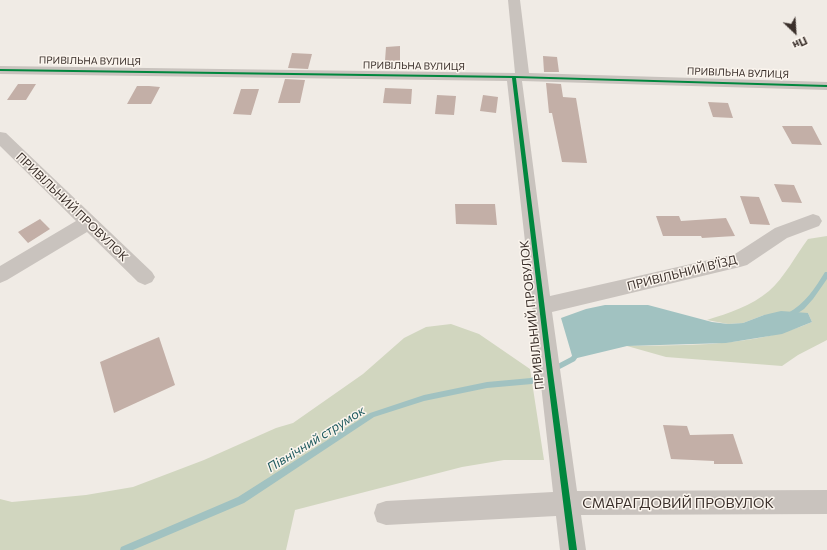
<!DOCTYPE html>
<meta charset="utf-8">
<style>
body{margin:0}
#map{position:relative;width:827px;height:550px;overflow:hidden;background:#f0ebe5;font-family:Commissioner,sans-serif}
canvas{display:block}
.north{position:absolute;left:775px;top:12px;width:40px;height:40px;-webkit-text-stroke:3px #fbf5ee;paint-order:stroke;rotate:155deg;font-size:11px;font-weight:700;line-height:16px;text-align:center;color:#3b302b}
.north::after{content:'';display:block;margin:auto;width:14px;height:18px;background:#3b302b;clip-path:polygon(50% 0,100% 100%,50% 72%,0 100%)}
</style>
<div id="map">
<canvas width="827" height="550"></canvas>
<div class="north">Пн</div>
</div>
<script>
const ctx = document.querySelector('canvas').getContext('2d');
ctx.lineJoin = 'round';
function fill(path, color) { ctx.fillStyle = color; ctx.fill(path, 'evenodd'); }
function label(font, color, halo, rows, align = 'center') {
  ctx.font = font + ' Commissioner,sans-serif'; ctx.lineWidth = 3; ctx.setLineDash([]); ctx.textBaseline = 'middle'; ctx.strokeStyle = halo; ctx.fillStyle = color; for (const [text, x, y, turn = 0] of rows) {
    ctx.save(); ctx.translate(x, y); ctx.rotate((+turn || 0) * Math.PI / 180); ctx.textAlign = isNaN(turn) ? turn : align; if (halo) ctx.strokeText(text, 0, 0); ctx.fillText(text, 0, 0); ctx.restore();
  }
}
fill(new Path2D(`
 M827,236v104l-29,15 -16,11 -116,-9 -39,-11c62,-1 127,1 185,-24l-4,-9 -44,2 -21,8 -15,1 -21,-4c22,-7 44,-14 62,-29 15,-13 27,-36 39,-52z
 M451,324l28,10 51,35 14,91h-40l-42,7 -167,43 -9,40h-286v-51l12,3 74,-7 47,-8 71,-27 72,-32 17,-5 70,-49 41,-36 22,-11z`), '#d1d6bf');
fill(new Path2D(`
 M605,305h43l64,17 16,2 15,-1 21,-8 17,-4 27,2 4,9 -30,12 -56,9 -99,3 -54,13 -12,-41 25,-9z`), '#a1c2c1');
fill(new Path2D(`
 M825,272h2v7l-14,20 -9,10 -6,4 -8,4h-2l-1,-2 1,-2c17,-9 27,-25 37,-41z
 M577,351l2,1 1,2 -5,7 -19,10 -2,1 -2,-1 -1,-2 1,-2 19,-10 4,-5z
 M547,370l2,1 1,2 -1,2 -17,9 -45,4 -63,13 -50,16 -130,86 -111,47h-13l1,-3 117,-50 132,-84 54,-18 63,-13 44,-4z`), '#a1c2c1');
fill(new Path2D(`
 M400,46v15h-15l1,-14z
 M292,53l20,1 -4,15 -20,-1z
 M543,56l14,1 2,15h-15z
 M285,79l20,1 -5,23h-22z
 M546,83l15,1 2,13 13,1 11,65 -25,-1 -10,-49h-3z
 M18,84h18l-10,16h-19z
 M137,86h12l11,1 -9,17h-24z
 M385,88l27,1 -1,15 -28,-1z
 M241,89h18l-8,26 -18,-1z
 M437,95l19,1 -2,19 -19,-1z
 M483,95l15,2 -2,16 -16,-2z
 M708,102l20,1 5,15 -20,-1z
 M782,126h30l10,19 -30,-1z
 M774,184l20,1 8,18 -20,-1z
 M740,196l19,1 11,28 -20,-1z
 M455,204h40l2,21 -41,-1z
 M656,216h23l2,5 45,-3 9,18 -33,2 -1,-2h-38z
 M40,219l10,10 -22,14 -10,-11z
 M159,337l16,48 -61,28 -14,-51z
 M663,425l24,1 3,9 43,-1 10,30h-29v-3l-43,-2z`), '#c3afa7');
fill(new Path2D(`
 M508,0h12l9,73 298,9v8l-305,-9 28,215 185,-42 40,-26 38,-14 6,2 3,5 -3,5 -32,12 -40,27 -7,2 -188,45 25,179 250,-1v24l-246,1 5,35h-26l-4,-34 -170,9 -9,-3 -3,-9 3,-9 9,-3 167,-9 -46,-411 -507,-7v-8l515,7z
 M0,132l6,1 146,139 3,5 -3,5 -7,3 -7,-3 -51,-50 -80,48 -7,3v-17l76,-45 -76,-75z`), '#c9c3be');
fill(new Path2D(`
 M0,69l514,7 313,9v2l-311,-9 37,295 24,177h-8l-22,-177 -35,-295 -512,-7z`), '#00873e');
label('10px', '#3b302b', '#fbf5ee', [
 ["ПРИВІЛЬНА ВУЛИЦЯ",90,61,1],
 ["ПРИВІЛЬНА ВУЛИЦЯ",414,66,1],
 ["ПРИВІЛЬНА ВУЛИЦЯ",738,73,2]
]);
label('12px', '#3b302b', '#fbf5ee', [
 ["ПРИВІЛЬНИЙ ПРОВУЛОК",72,207,44],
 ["ПРИВІЛЬНИЙ В’ЇЗД",682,273,-14],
 ["ПРИВІЛЬНИЙ ПРОВУЛОК",532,315,-96]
]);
label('italic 13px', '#1f5a5e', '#fbf5ee', [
 ["Північний струмок",316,439,-32]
]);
label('14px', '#3b302b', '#fbf5ee', [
 ["СМАРАГДОВИЙ ПРОВУЛОК",678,503]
]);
</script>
